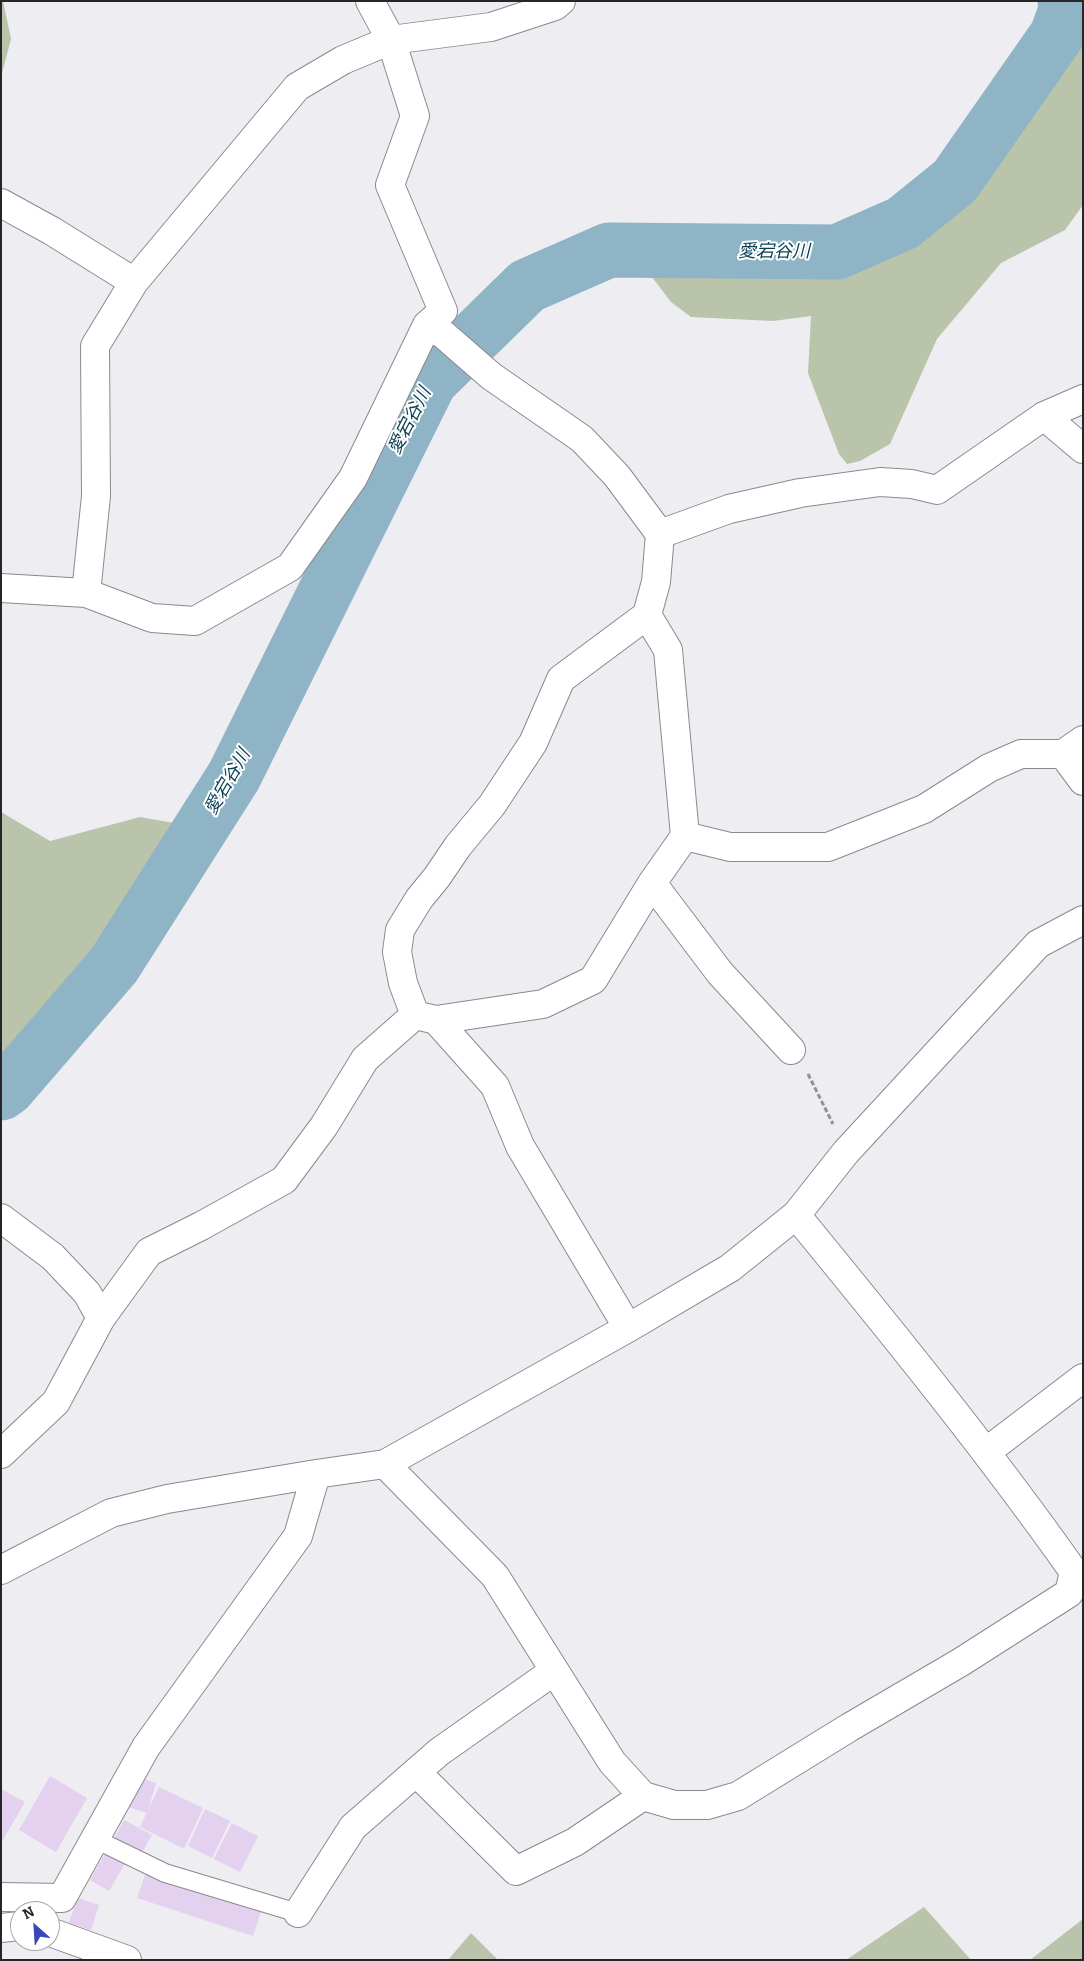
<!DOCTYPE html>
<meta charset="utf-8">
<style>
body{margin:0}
#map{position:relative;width:1084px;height:1961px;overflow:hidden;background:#eeedf1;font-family:Bitter,serif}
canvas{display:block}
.frame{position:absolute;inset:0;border:2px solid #262527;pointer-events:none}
.north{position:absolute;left:10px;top:1901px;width:50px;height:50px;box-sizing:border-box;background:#fff;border:1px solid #a8a8a9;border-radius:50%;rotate:334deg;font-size:14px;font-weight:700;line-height:20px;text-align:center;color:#262527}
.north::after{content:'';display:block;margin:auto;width:18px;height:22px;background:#3848ba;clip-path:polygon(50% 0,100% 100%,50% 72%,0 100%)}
</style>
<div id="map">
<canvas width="1084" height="1961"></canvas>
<div class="frame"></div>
<div class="north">N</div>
</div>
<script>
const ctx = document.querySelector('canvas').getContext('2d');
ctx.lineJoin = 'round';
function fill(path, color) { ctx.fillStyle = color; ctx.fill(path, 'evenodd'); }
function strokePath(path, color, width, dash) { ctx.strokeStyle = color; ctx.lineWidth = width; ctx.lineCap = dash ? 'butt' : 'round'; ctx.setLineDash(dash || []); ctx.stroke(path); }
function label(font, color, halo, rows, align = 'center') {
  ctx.font = font + ' Bitter,"Noto Sans JP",serif'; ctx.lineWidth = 4; ctx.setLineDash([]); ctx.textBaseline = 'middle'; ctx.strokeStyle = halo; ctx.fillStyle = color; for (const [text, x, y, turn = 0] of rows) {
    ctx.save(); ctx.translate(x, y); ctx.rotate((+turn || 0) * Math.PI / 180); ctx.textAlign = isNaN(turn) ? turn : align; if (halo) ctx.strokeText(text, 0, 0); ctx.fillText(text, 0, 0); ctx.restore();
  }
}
fill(new Path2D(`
 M1,1h2l8,38 -10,38z
 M1077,1h6v204l-18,25 -64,33 -64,76 -47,105 -30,17 -13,3 -8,-10 -31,-81 3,-57 -38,5 -82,-4 -20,-15 -35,-46 3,-19 14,-9 55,18 66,-12 20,9 57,-9 20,26 12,-3 150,-163z
 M1,812l49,29 90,-24 34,6 -124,201 -49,44z
 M924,1907l47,53h-125z
 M1083,1919v41h-53z
 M471,1933l27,27h-50z`), '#b9c4aa');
strokePath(new Path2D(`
 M1,1093l7,-5 106,-123 120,-189 196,-395 97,-95 82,-36 228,2 66,-29 52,-42 102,-146 10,-28 -2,-6`), '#8eb4c6', 55);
fill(new Path2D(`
 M50,1776l37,22 -31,54 -37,-22z
 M134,1776l22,7 -9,30 -22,-7z
 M159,1787l44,21 -19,41 -44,-22z
 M1,1789l24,13 -24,41z
 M205,1809l25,12 -18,37 -24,-12z
 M124,1820l28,15 -12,21 -27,-15z
 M232,1823l26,13 -18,36 -26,-13z
 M107,1851l19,11 -17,29 -19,-11z
 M147,1869l116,37 -10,30 -116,-38z
 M77,1898l22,7 -8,25 -22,-7z`), '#e4d0ef');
const service = new Path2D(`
 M95,1839l70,34 133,40`);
const minor = new Path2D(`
 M1,203l51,28 82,51
 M1044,416l39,33
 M660,534l69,-25 71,-16 80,-11 32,2 25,6 107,-74 39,-17
 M1,588l85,5 66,25 43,3 95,-54 63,-89 74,-153 16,-14 -53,-126 25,-69 -24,-76 -21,-39
 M86,593l10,-97 -1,-150 39,-64 163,-195 46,-27 48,-20 100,-13 64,-21 6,-5
 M647,615l21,35 17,186
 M1063,754l20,27
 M652,883l68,90 71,77
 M415,1015l-12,-32 -6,-31 3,-22 19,-31 18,-22 21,-31 34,-41 41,-62 28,-64 86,-64 9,-33 4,-48 -43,-58 -35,-37 -91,-63 -47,-41 -17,-10
 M415,1015l21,5 107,-16 50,-24 59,-97 33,-47 45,11h98l96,-38 65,-41 32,-14h42l20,-14
 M436,1020l59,66 25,60 108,182
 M1,1218l52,39 34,36 14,25
 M986,1452l97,-74
 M1,1454l55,-52 45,-84 48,-66 52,-26 83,-46 40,-54 41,-67 50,-44
 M385,1464l110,112 117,186 31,34 31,9h33l31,-9 112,-69 111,-65 108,-69 5,-21c-87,-123 -182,-240 -278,-357
 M1,1570l110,-57 56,-14 149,-25 69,-10 243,-136 102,-60 66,-53 50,-63 192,-208 45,-24
 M416,1772l100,99 59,-29 68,-46
 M1,1897l61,1 84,-151 152,-211 18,-62
 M298,1913l55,-86 86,-75 115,-81`);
const secondary = new Path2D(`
 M1,1928l19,-2
 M50,1932l77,28`);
strokePath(service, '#8a898d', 20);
strokePath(minor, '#8a898d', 30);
strokePath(secondary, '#8a898d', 30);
strokePath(new Path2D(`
 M808,1074l25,50`), '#929194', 3, [5, 2.5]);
strokePath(service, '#fff', 18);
strokePath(minor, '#fff', 28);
strokePath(secondary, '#fff', 28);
label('italic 18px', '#0a3e53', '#fff', [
 ["愛宕谷川",774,252],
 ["愛宕谷川",410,421,-63],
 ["愛宕谷川",228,782,-60]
]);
</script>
